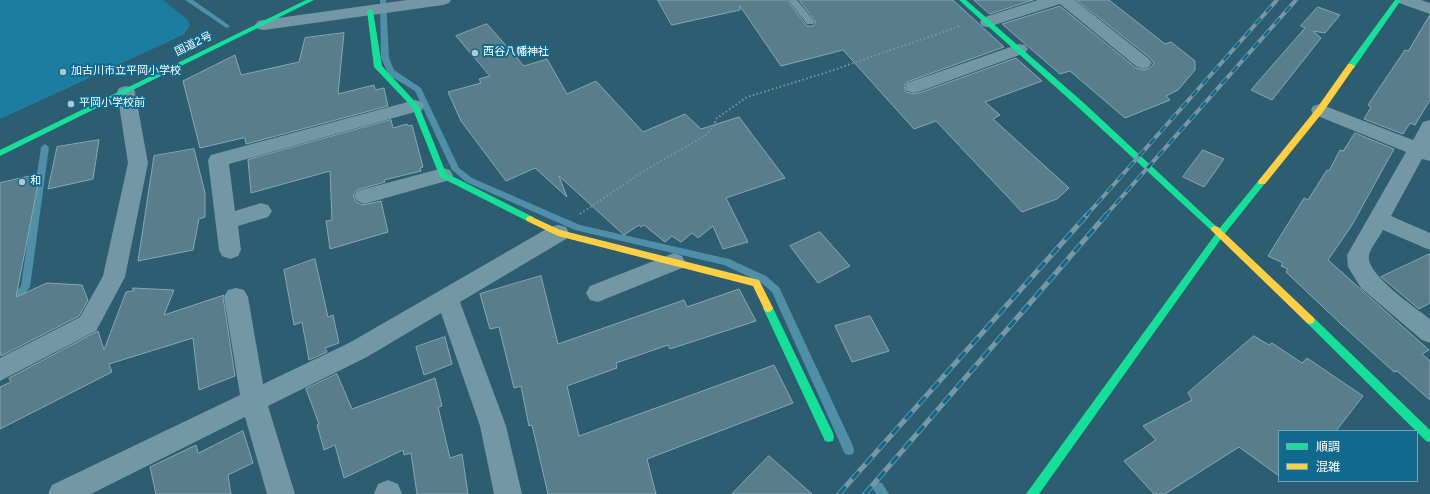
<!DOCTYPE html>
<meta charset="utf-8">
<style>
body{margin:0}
#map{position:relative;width:1430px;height:494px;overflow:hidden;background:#2d5d71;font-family:Overpass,"Noto Sans JP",sans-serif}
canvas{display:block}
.legend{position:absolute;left:1278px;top:430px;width:140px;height:52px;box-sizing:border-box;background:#11698d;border:1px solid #70a5bb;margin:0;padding:5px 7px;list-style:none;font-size:12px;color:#fff}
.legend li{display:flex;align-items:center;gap:8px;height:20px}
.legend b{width:20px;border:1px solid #70a5bb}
</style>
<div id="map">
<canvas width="1430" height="494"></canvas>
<ul class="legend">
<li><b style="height:5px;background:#16e098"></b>順調</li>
<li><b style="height:5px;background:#ffcf43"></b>混雑</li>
</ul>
</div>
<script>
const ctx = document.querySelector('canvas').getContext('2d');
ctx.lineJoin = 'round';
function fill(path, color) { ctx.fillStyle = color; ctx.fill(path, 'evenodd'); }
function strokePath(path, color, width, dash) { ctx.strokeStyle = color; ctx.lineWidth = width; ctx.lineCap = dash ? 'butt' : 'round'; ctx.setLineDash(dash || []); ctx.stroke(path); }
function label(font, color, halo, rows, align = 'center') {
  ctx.font = font + ' Overpass,"Noto Sans JP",sans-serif'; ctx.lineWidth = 4; ctx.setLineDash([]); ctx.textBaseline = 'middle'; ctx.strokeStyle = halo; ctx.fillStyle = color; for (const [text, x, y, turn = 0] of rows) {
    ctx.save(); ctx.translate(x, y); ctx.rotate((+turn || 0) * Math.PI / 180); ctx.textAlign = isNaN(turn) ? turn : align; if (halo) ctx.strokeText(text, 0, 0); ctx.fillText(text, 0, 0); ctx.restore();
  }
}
fill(new Path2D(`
 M0,0h163l25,20 2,6 -7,9 -183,84z`), '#1d7da1');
fill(new Path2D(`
 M185,0h8l37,26 -3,2 -2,-1z
 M380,0h6l3,58 5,12 27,18 38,80 13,10 108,47 149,34 37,17 13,11 74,159 1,4 -1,4 -4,1 -4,-1 -73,-162 -12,-10 -36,-17 -149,-35 -109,-48 -14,-12 -37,-79 -23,-14 -5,-6 -6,-13z
 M45,144l4,3 -19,140 -16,20 -14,8v-9l8,-5 13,-15 20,-139z
 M878,482l4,1 7,11h-13l-4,-7 2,-4z`), '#508fa8');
const building = new Path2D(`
 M658,0h129l20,26h6l3,-4 -17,-22h154l51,47 -97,35 -3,4 2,6 8,2 8,-2 94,-34 26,23 -57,21 15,13 -7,4 76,69 -12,11 -35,13 -86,-91 -22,8 -71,-79 -62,16 -41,-60v4l-68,15z
 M974,0h59l-43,14z
 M1077,0h32l56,44 6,-2 24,19v9l-17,20 -12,6 4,4 -45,18 -55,-47 -10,3 -58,-50 58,-18 76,62 7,2 7,-2 4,-5 -4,-5z
 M1318,7l22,8 -15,18 -12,-2 8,7 -49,62 -21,-10 54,-62 -4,-2z
 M1430,15v85l-15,25 -5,-2 -7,11 -39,-15 7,-12 -3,-2 14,-21 23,-34 3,1z
 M487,24l37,42 23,-7 20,35 29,-13 47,51 42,-18 16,15 38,-12 46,61 -59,20 22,44 -25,7 -10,-23 -15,12 -6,-5 -11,9 -9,-6 -7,6 -21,-17 -3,2 -2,-2 -15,10 -65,-59 8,21 -32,-29 -29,13 -45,-60 -13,-29 33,-9 -2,-4 11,-3 -34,-40z
 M344,33l-6,61 36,-9 1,5 9,-2 4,18 -142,38 -1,-6h-2l-43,10 -17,-67 52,-26 6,20 58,-13 6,-24z
 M391,120l2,8 14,-4 1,2 4,-1 11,42 -3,1 1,3 -37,9 1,2 -28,8 -4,5 3,7 7,3 18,-4 7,31 -58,17 -4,-28 6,-1 -2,-49 -79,22 -3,-33z
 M1355,133l39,16 -42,76 -24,35 101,90 -7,4 8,7v39l-33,-29 -3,1 -52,-47 -56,-53 2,-3 -7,-3 2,-3 -15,-7 36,-58 4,2 19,-30 2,1 11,-21 3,1z
 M99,140l-6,39 -45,10 9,-42z
 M194,149l11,44v24l-6,2 -6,31 -55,11 16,-105z
 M1203,150l21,9 -20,28 -21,-10z
 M40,174l-24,123 31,-14 35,2 6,15 -9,16 -78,40 -1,-5v-168z
 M820,232l30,34 -32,17 -28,-37z
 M1430,254v49l-11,6 -38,-32z
 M315,259l13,58 5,-2 6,28 -14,5 2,4 -18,8 -7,-38 -8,3 -10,-55z
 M541,276l17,68 126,-44 3,7 52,-18 17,32 -86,28 -2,-4 -52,18 1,5 -50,18 12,50 195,-71 19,38 -146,56 9,35h-108l-16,-69 -3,1 -8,-40 -7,2 -15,-61 -9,2 -10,-35z
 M133,288l41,2 -10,25 60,-20 -1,2 12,79 -36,14 -6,-52 -84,26 3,8 -112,57v-42l11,-5 -2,-4 89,-47 6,19 22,-58 7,-1z
 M870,316l19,35 -37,11 -17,-36z
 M1254,336l15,9 3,-2 30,20 5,-5 56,38 -27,35h-57v45l-40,-29 -74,47h-11l-30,-33 32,-21 -13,-14 49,-26 -4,-7z
 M445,337l7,27 -28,11 -8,-28z
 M337,374l15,35 83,-31 7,28 -4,1 12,51 12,-4 6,40h-51l-6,-41 -7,2 -1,-5 -59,28 -9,-33 -11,5 -7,-25 2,-1 -13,-35z
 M243,431l10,32 -25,12 3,19h-75l-6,-27 46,-22 2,8z
 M769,456l43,38h-80z`);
fill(building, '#5a7d8c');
strokePath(building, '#88a7b3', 1);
strokePath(new Path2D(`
 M580,214l61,-41 65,-38 7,-8 4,-9 30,-21 81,-25 132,-46`), '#7497a5', 2, [1.5, 2.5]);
fill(new Path2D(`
 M788,0h9l18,22 -2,2h-6z`), '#7497a5');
fill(new Path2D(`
 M407,0h44l-2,3 -6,2 -179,25 -6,-1 -3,-4 3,-4 6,-1z
 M1038,0h37l74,59 3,4 -3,4 -6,2 -6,-2 -77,-63 -72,23 -6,-1 -2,-4 2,-4z
 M1397,0h24l9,3v11l-31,-11z
 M1019,44l6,1 3,4 -3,4 -104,38 -7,2 -7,-2 -2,-4 2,-4z
 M126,86l7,2 2,4 13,71 -23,114 -29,54 -96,50v-23l80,-41 23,-41 25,-113 -11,-71 2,-4z
 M415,100l7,2 2,4 -2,4 -193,54 6,47 26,-8 7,2 4,6 -4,6 -30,9 3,24 -3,6 -8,3 -8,-3 -3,-6 -11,-90 3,-5z
 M1320,104l93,36 10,-18 7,-2v41l-8,-2 -31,57 39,17v17l-47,-20c-4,8 -12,17 -14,25 -4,19 47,53 61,64v24l-8,-3 -61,-52 -13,-21 -1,-12 59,-103 -93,-38 -2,-4 2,-4z
 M443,168l7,2 3,5 -3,5 -86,24 -7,-3 -3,-5 3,-5z
 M558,225l8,2 3,6 -3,6 -106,63 46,124 16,68h-28l-14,-68 -39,-113 -74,44 -99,49 27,88h-28l-22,-77 -154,77h-43l4,-9 188,-90 -16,-98 4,-7 8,-2 8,2 4,7 15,87 86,-41 201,-116z
 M674,253l8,3 3,6 -3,6 -84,34 -8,-2 -4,-7 4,-7z
 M388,480l10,4 4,10h-28l4,-10z`), '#7497a5');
fill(new Path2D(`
 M306,0h8l-314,156v-6z
 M959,0h7l119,104 134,125 40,-49 3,-1 4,3 -43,54 -184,258h-13l191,-262 -5,-1 -133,-123z
 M1395,0h6l-47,68h-6v-4z
 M370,9l3,2 9,55 37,40 27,67 87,44 1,2 -1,2h-6l-87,-44 -28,-70 -38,-40 -7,-56z
 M768,304l3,1 2,3 60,125 1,4 -1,4 -4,1 -4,-1 -62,-133 2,-3z
 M1310,316l3,1 117,113v12l-4,-1 -119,-118 -2,-3 2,-3z`), '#16e098');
fill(new Path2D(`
 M1348,64h3l4,2 -32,46 -58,72h-6l-1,-2 1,-2 58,-72z
 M530,216l30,14 199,50 14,28 -2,3 -3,1 -3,-1 -12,-25 -195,-50 -31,-15 -1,-2 1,-2z
 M1215,226l3,1 95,90 2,3 -2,3 -3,1 -3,-1 -95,-92 -1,-2 1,-2z`), '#ffcf43');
const railFar1 = new Path2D(`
 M1086,216l191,-216
 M1105,216l191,-216`);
const rail = new Path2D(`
 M839,494l248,-279
 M865,494l241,-279`);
strokePath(railFar1, '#7797a4', 4);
strokePath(rail, '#7797a4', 5);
strokePath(railFar1, '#11698d', 2.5, [8]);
strokePath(rail, '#11698d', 3.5, [10]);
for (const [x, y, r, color] of [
 [475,53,4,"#b6c6cd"],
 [63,72,4,"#b6c6cd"],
 [71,104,4,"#b6c6cd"],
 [22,182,4,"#b6c6cd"]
]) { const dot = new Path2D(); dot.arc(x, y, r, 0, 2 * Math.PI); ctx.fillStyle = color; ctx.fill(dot); strokePath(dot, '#11698d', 1.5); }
label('11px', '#fff', '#11698d', [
 ["国道2号",194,45,-26]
]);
label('11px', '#fff', '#11698d', [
 ["西谷八幡神社",483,53],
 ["加古川市立平岡小学校",71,72],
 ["平岡小学校前",79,104],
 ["和",30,182]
], 'left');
</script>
